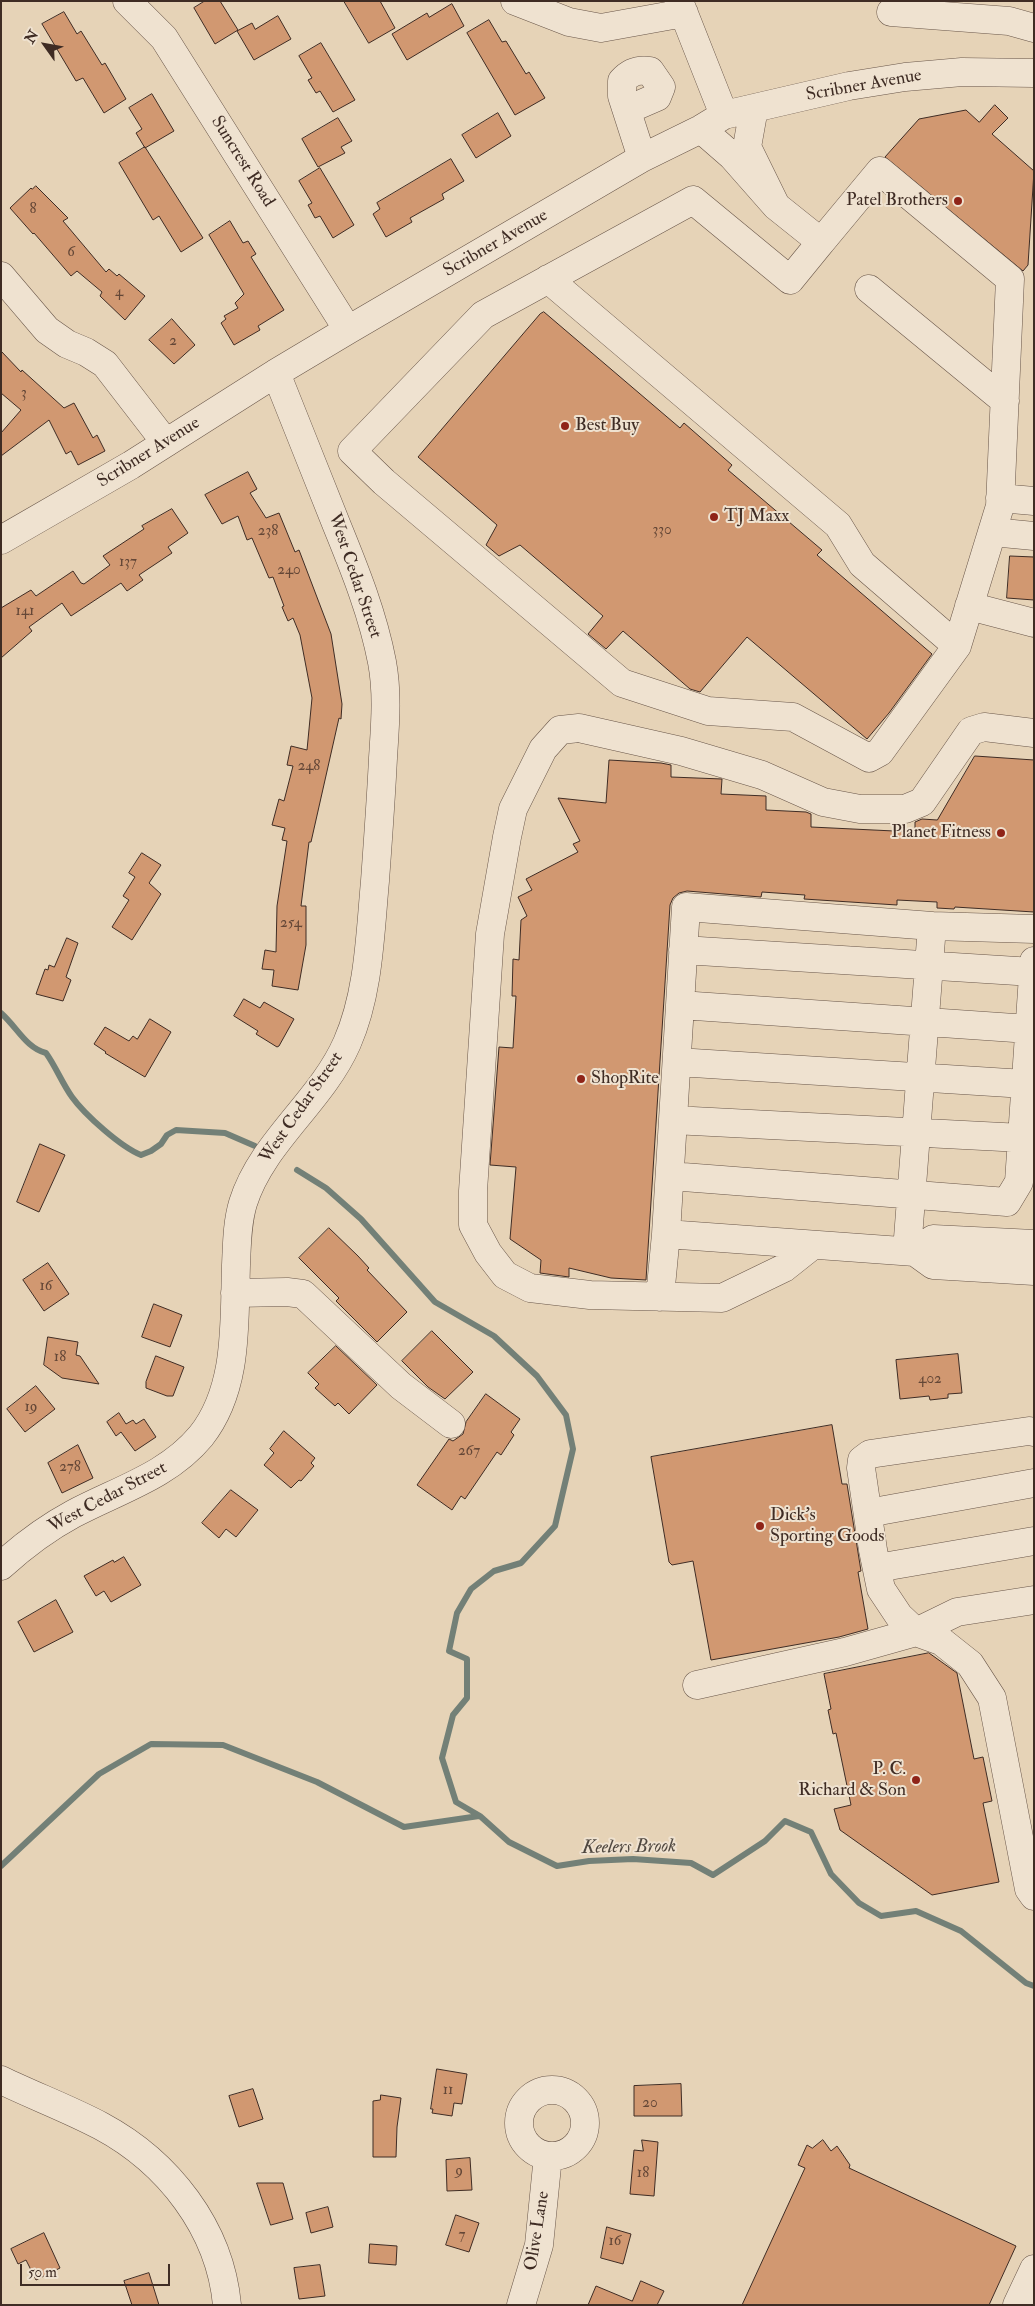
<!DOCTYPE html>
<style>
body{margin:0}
#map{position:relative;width:1035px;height:2306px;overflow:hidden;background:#e6d3b7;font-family:"IM FELL Double Pica",serif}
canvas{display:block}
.frame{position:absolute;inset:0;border:2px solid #3f2c24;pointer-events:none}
.north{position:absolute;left:20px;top:20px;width:50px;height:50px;-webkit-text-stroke:4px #efe2d0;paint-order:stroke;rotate:302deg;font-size:14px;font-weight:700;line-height:20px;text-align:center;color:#3f2c24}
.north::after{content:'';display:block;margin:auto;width:18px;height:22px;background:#3f2c24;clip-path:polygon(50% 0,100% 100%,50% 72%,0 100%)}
.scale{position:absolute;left:20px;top:2264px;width:150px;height:22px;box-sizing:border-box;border:2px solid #3f2c24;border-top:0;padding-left:6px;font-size:15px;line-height:18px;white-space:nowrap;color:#3f2c24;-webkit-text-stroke:4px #efe2d0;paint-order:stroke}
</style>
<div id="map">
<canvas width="1035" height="2306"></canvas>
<div class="frame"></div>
<div class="north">N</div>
<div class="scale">50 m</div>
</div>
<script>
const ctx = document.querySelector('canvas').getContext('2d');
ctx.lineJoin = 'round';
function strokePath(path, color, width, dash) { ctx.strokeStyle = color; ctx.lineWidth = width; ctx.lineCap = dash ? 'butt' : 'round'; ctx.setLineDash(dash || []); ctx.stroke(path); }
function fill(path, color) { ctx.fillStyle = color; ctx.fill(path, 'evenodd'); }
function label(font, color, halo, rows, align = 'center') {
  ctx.font = font + ' "IM FELL Double Pica",serif'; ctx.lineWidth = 4; ctx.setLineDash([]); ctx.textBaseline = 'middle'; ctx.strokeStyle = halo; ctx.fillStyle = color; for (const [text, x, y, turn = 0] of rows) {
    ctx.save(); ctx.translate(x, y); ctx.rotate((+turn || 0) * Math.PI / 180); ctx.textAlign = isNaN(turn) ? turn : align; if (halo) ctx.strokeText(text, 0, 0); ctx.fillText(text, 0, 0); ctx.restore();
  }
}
strokePath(new Path2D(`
 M1,1013c16,14 25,35 45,40 10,14 16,30 26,44 13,18 49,50 69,58l10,-4 10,-7 6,-9 9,-5 49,3 30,13
 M297,1170l29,18 35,31 74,83 59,34 43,40 29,39 7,34 -18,77 -34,37 -27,8 -23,18 -14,24 -8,38 18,8v39l-14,17 -11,43 14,44 24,14 29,26 48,24 32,-5 44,-2 58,4 22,12 52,-34 20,-20 26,11 20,42 28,29 22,13 35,-5 45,20 65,52 8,3
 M1,1866l98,-92 52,-30 72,1 94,37 87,45 75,-11`), '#738077', 6);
const building = new Path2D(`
 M205,1h15l18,29 -23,14 -21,-36z
 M344,1h36l15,27 -26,15z
 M452,4l12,22 -57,34 -15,-26 35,-21 2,4z
 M64,12l13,22 4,-3 21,34 3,-2 21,36 -22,14 -21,-35 -7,3 -34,-57z
 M278,16l13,23 -37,21 -17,-29 15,-8 3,6z
 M489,20l13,22 4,-1 20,33 3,-2 16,26 -30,17 -48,-82z
 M321,43l34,57 -22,12 -13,-21 -4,2 -8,-13 4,-2 -13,-22z
 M152,94l22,37 -29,17 -9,-15 6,-4 -13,-21z
 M995,105l13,13 -16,16 42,37 -6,94 -5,6 -138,-114 34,-38 47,-9 13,12z
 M498,113l13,23 -35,22 -14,-23z
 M338,118l14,23 -11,6 4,6 -27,14 -16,-28z
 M145,147l58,91 -22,14 -22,-36 -6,4 -34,-57z
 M451,159l13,22 -22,13 2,5 -34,19 2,4 -26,15 -13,-23 7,-5 -3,-6z
 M320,168l34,57 -21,13 -13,-22 -5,2 -7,-13 4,-2 -13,-22z
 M36,186l32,32 -5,3 43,51 3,-3 8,7 2,-2 26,22 -20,24 -25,-24 2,-4 -25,-21 -6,5 -37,-43 -1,1 -23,-26 21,-20 1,1z
 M230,221l13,22 5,-2 8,13 -5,3 33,53 -26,16 2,4 -26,15 -13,-22 5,-4 -2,-3 14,-8 -3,-5 9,-9 -35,-59z
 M544,312l136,116 4,-5 48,42 -4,5 94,80 -5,5 115,99 -43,59 -22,26 -120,-102 -47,55 -10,-3 -67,-58 -17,18 -18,-15 15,-18 -83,-71 -21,11 -13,-11 11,-20 -79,-68 122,-143z
 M172,319l23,26 -21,19 -25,-24z
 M1,351l20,21 1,-2 42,38 10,-5 19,35 4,-3 8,16 -27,14 -7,-14 -5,3 -17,-34 -48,36v-23l20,-23 -20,-17z
 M248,472l9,17 -7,4 16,25 13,-5 16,39 4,-2 32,84 11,70 -1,15 -2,-1 -28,124h-2l-8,64h5v39l-8,45 -26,-4 2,-16 -12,-1 3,-19 11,2 1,-46 10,-65 -5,-1 3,-12 -13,-3 7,-26 5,2 9,-35 -6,-1 4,-19 16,4 5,-52 -12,-63 -7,-17 -5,3 -6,-14 2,-1 -11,-29 -4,1 -17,-40 -5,2 -9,-24 -16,8 -17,-29z
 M172,509l16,24 -20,14 4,6 -33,22 4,5 -16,11 -6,-8 -50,33 -9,-13 -33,24 3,4 -31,27v-50l30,-18 5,6 37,-25 8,12 3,1 26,-19 -7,-9 41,-27 -2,-3z
 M1010,556l24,1v43l-27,-2z
 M975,756l59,4v152l-79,-5 -1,2 -17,-1v-6l-40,-2v5l-93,-6 1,-4 -43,-3 -1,5 -74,-6 -8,2 -6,5 -3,7 -24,375 -35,-2 -42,-10v9l-29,-4 1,-13 -31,-21 6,-72 -26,-2 9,-118 14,1 3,-52h-4l1,-37 6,1 2,-40 6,-4 -9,-19 14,-7 -6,-11 52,-27 -5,-8 7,-3 -22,-43 48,5 3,-43 52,3 10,2v12l51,2 -1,15 45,2v14l40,2 5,2v13l104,5v-10l7,-3 15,1z
 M142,853l19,12 -12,18 12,11 -29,46 -20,-13 17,-27 -6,-4 12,-19 -6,-4z
 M67,938l11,5 -12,34 5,3 -8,21 -27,-7 9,-25 3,1 1,-5 5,2z
 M244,999l16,9 4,-6 30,17 -15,27 -2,1 -21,-13 2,-3 -24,-15z
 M150,1019l21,13 -26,45 -40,-24 1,-1 -12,-8 11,-17 24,14 4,-5 4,3z
 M40,1144l25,11 -26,57 -22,-10z
 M329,1228l29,28 11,12 -2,2 40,42 -30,30 -41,-41 3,-3 -40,-40z
 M48,1263l21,31 -25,17 -21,-31z
 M154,1304l28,11 -12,32 -28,-10z
 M432,1331l41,41 -28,27 -17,-12 -26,-26z
 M48,1337l30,5 -2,13 4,1 19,28 -37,-6 -18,-13z
 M336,1346l41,39 -28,29 -11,-11 -3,3 -20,-18 4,-4 -11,-11z
 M958,1354l4,39 -14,1v4l-18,2 -1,-4 -29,3 -4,-39z
 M156,1356l28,11 -11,29h-6l-21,-8v-6z
 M36,1386l19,23 -30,23 -18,-23z
 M486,1394l34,25 -9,13 3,3 -13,20 -4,-3 -32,47 -4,-3 -9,14 -35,-25 32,-46 4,2 10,-7 3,-12z
 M119,1413l7,11 7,-4 3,4 8,-5 12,18 -21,14 -14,-19 -5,4 -9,-14z
 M832,1425l10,59h5l14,87 -3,1 10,57 -29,8 -128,23 -18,-99 -21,4 -3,-3 -18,-105z
 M284,1431l31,27 -4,5 3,3 -13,15 -2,-1 -8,8 -27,-23 10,-12 -4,-4z
 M78,1445l15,33 -31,15 -14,-30z
 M231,1490l27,20 -22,27 -10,-8 -7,9 -17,-15z
 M124,1557l17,28 -30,17 -7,-11 -8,5 -12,-20 29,-16 1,2z
 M56,1600l17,32 -39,20 -16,-30z
 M929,1653l28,20 17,86 9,-2 9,44 -9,2 16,79 -67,13 -92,-65 -6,-21 17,-4 -15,-72 -3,1 -5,-24 3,-1 -7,-35z
 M437,2069l30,5 -5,30 -8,-1 -2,13 -20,-3 1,-4h-2z
 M681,2084l1,32h-48v-30z
 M253,2089l10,30 -24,8 -10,-31z
 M381,2095l20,3 -4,29 -1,30h-23v-56l7,-1z
 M642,2140l16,2 -4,54 -24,-2 4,-44 9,1z
 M823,2140l8,11 6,-5 13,19 -1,3 167,78 -27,59h-247l63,-137 -7,-3 9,-20 5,3z
 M470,2158l2,32 -25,1 -1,-31z
 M257,2183h26l10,36 -22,6z
 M328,2207l5,20 -22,6 -5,-20z
 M456,2215l23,8 -10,29 -23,-7z
 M607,2227l24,7 -8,30 -22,-6z
 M44,2233l16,35 -24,12 -10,-20 -8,4 -7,-15z
 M370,2244l27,2 -1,19 -27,-2z
 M320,2265l5,31 -26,3 -5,-31z
 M149,2273l10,32h-27l-8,-24z
 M641,2281l23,10 -7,14h-69l8,-19 36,15z`);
fill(building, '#d19871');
strokePath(building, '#3f2c24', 1);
const minor = new Path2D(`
 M127,1l37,37 184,292
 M515,1l54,21 32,6 83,-15
 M679,1l45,114
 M891,12l118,9 25,7
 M627,110l30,-13 4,-10 -11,-16c-12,-2 -20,1 -28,10v15l20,62
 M701,129l31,27 44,50 -29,-59 7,-39
 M776,206l45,36 59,-71 130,108 -10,227 -43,140 -77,106 -11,6 -76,-41 -85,-6 -86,-28 -238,-201 -32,-31 131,-136 210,-115 97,80 31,-38
 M1,276l46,54 20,14 19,8 19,12 61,79
 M548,279l290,246 24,39 95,82
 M869,289l136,112
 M1000,498l34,3
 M992,532l42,4
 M1,540l130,-75 145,-92 72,-43 294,-172 59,-29 23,-14 125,-29 56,-9 57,-5 72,1
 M969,606l65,17
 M932,926l102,3
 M683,950l350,22
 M680,1005l349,24
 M677,1062l348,22
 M673,1120l349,18
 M670,1176l337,26 12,-20 15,-221
 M813,1245l-29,23 -62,30 -132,-3 -60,-7 -25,-13 -17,-22 -15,-28v-34l17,-257 17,-97 6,-28 30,-60 17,-19 19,-2 102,23 81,24 61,27 37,7h45l17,-7 49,-71 13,-4 50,6
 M907,1251l25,-325 -246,-19 -20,327 249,18 18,13 101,6
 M915,1252l18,-13 101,5
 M235,1293l52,-1 16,2 98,92 50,38
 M660,1297l6,-63
 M1034,1432l-5,-1 -159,23 -8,6 -1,8 12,82 8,39 18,27 17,16 41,-20 77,-12
 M868,1513l166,-30
 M1,1566c22,-20 46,-38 72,-52 45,-24 95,-38 128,-78 38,-48 33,-114 35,-171 1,-21 1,-42 7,-62 19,-61 78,-101 104,-160 22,-50 23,-108 28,-162 3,-41 6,-82 8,-123 2,-32 5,-64 -1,-96 -9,-47 -27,-92 -45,-136 -20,-51 -41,-102 -61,-153
 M877,1568l157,-27
 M697,1685l148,-33 71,-20 25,9 29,23 22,34 37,191 5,7
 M1,2080c33,16 68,29 100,46 67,36 119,102 126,179
 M519 2123a33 33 0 1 1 66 0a33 33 0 1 1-66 0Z
 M521,2305l18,-60 9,-89
 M1017,2305l17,-36`);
strokePath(minor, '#695649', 29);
strokePath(minor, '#efe2d0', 28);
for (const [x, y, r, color] of [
 [958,201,5,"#8f2418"],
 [565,426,5,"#8f2418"],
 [714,517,5,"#8f2418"],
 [1001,833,5,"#8f2418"],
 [581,1079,5,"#8f2418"],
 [760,1526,5,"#8f2418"],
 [916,1780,5,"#8f2418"]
]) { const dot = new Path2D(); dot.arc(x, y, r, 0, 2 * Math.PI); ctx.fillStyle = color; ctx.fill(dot); strokePath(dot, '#efe2d0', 2); }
label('15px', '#644737', null, [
 ["8",33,210],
 ["6",71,253],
 ["4",119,293],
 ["2",173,342],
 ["3",24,394],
 ["330",662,531],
 ["238",268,532],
 ["137",128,563],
 ["240",289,571],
 ["141",25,612],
 ["248",309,767],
 ["254",291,924],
 ["16",46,1287],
 ["18",60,1358],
 ["402",930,1380],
 ["19",31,1408],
 ["267",469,1452],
 ["278",70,1468],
 ["11",448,2091],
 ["20",650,2104],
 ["9",459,2172],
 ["18",643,2174],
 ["7",462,2236],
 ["16",615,2242]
]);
label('18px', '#3f2c24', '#efe2d0', [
 ["Scribner Avenue",864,86,-10],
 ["Suncrest Road",242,162,58],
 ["Scribner Avenue",496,244,-30],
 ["Scribner Avenue",149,453,-32],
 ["West Cedar Street",354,576,71],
 ["West Cedar Street",302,1108,-55],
 ["West Cedar Street",108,1498,-28],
 ["Olive Lane",538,2231,-81]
]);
label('18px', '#3f2c24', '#efe2d0', [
 ["Patel Brothers",948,201,"right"],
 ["Best Buy",575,426],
 ["TJ Maxx",724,517],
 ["Planet Fitness",991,833,"right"],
 ["ShopRite",591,1079],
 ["Dick's",770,1516],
 ["Sporting Goods",770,1537],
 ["P. C.",906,1770,"right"],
 ["Richard & Son",906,1791,"right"]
], 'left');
label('italic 19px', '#504840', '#efe2d0', [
 ["Keelers Brook",629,1848,-1]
]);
</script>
